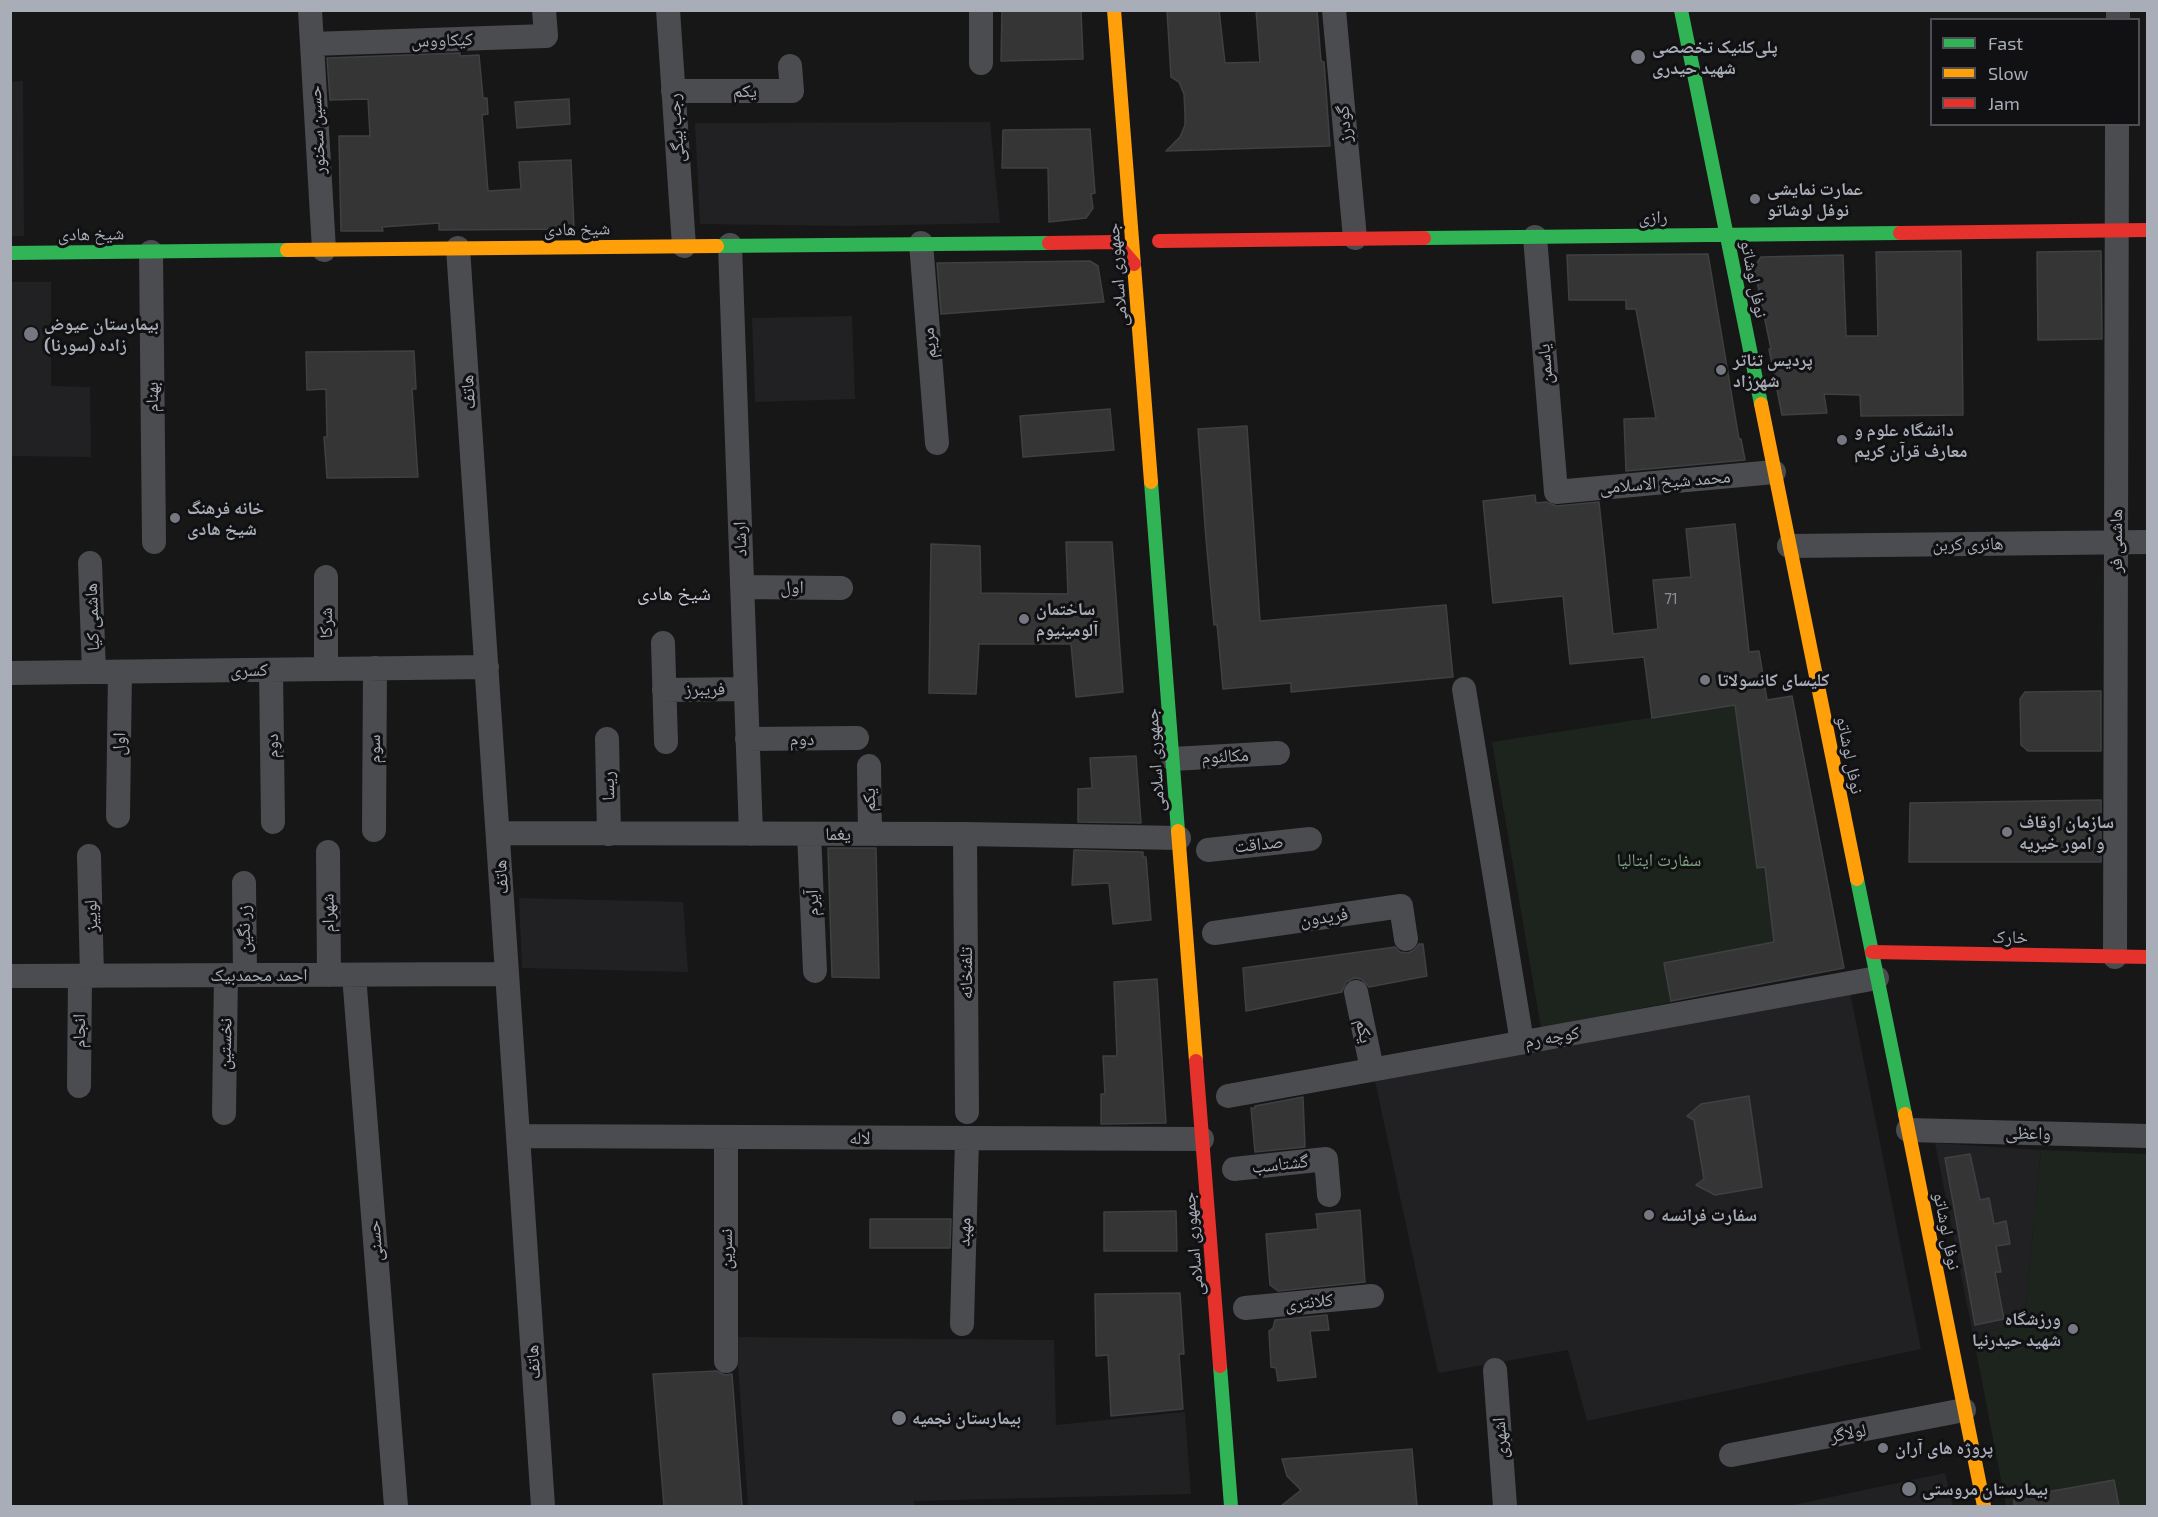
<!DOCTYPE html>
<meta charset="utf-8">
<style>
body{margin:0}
#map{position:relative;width:2158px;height:1517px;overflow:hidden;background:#171717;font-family:"Exo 2",sans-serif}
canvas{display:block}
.frame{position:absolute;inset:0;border:12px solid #a8adb8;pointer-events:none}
.legend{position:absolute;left:1930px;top:18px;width:210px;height:108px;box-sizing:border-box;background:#111113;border:2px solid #4d4f55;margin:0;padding:8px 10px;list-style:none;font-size:18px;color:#a8adb8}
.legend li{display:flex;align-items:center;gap:12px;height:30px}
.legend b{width:30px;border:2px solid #4d4f55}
</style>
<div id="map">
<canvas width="2158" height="1517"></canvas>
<div class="frame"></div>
<ul class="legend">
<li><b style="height:8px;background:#30b455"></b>Fast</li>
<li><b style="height:8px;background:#ff9f0a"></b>Slow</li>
<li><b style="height:8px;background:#e5322d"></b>Jam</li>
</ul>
</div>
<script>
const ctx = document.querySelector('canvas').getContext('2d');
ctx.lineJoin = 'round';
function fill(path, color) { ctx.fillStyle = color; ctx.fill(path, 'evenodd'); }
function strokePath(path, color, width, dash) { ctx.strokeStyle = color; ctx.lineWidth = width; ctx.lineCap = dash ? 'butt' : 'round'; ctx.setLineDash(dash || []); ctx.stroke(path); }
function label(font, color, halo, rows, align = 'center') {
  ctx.font = font + ' "Exo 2","Noto Naskh Arabic",sans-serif'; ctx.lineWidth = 6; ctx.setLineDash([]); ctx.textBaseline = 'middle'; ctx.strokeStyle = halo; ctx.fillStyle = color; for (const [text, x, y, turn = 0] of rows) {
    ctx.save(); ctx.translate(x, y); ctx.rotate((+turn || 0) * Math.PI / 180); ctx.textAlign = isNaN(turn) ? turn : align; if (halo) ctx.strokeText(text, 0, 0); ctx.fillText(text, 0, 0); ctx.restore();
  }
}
fill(new Path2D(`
 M23,81l1,155h-13l-1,-154z
 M990,122l10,101 -149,3 -151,-2 -5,-101z
 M11,282h40v104l39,1 1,70 -80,-1z
 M852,316l3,83 -100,3 -3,-84z
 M519,898l164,4 5,70 -166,-4z
 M1850,992l71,357 -334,72 -19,-71 -130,23 -63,-292z
 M1935,1143l106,7 -17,173 -51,12z
 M736,1337l318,3 2,85 129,-13 6,82 -277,7v5h-166z
 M1945,1473l8,33h-160v-1z`), '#212123');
fill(new Path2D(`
 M1792,696l52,272 -303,60 -49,-286z
 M2041,1150l106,4v352h-141l-33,-171 51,-12z`), '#1d241e');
const building = new Path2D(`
 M1002,10h79l2,49 -82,2z
 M1167,10h52l6,53 35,-1 -4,-52h61l4,51 3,1 6,84 -164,5 14,-14 5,-12v-12l-1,-19 -5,-12 -8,-5z
 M460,53v3l19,-1 4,43h4l1,16 -6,1 6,76 33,-2 -2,-27 52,-2 3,69 -135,1v-7l-57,4 1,4h-42l-2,-95h31l-2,-37 -38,1 -3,-42z
 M569,99l1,25 -53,4 -2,-26z
 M1090,129l5,64 -4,1 2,14 -7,10 -37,4 -1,-54h-46l1,-38z
 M1961,251l2,164 -102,1 -1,-21 -36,-1 3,19 -45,2 -13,-66h2l-17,-82 7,-10 82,-2 3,81h32l-2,-84z
 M2101,251l1,88 -64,1 -1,-88z
 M1708,254l31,185h2l4,21 -119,11 -2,-52 32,-1 -20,-109h-10v-9h-57l-2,-45z
 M1090,261l8,5 6,36 -163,12 -4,-51z
 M414,351l2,38h-4l6,88 -91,1 -3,-41h3l-1,-48 -19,1 -1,-38z
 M1110,409l4,41 -91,7 -3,-41z
 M1247,426l13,195 186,-16 7,72 -162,15v-9l-68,6 -6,-65 -3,1 -8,-86 -8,-110z
 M1535,495l1,8 10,-1 11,4 42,-4 14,132 45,-5 -5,-49 38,-3 -5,-48 49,-5 14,128 10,-1 8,49 25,-4 52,272 -173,33 -7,-38 110,-21 -9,-75 -8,1 -22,-163 -83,13 -8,-61 -74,7 -7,-68 -70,7 -10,-102z
 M1066,542h46l11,150 -47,5 -5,-53h-92l-3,50 -47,-1 2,-149 49,2 1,47 87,1z
 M2101,691v60h-73l-7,-6 -1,-46 5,-7z
 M1136,756l5,67 -63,-1v-33l14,-1 -2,-30z
 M2101,800v62h-192l1,-59z
 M828,848h48l3,130 -47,-1z
 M1074,850l69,2v5h3l5,63 -38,4 -4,-41 -37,2z
 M1419,944h4l4,32 -58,11 -8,-8 -7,-1 -8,4 -4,10 -96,19 -3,-43 152,-21 5,5 8,1 6,-3z
 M1157,979l9,144 -65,1v-30h4l-2,-38h14l-3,-74z
 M1749,1096l13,91 -47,8 -19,-10 8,-6 -10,-59 -7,-4 14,-12z
 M1303,1097l2,50 -50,5 -4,-44h4v-2z
 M1970,1154l10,46 9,-2 5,26 12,-3 4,23 -14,2 5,26h-6l9,47 -29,6 -30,-167z
 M1360,1210l5,72 -87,9 -8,-6 -4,-51 52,-5 -2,-15z
 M1176,1211l1,40h-73v-39z
 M870,1219h81l-1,29h-80z
 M1180,1293l4,61h-5l4,55 -72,7 -3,-61 -12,1 -1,-62z
 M1327,1315l2,15 -19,1 6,46 -38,4 -2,-13 -5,-1 -2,-36 4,-3 2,-8z
 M717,1371l8,4 7,-1 10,132h-78l-11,-132z
 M1412,1449l5,57h-136l20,-16 -14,-14 -5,-17z
 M2114,1480l5,26h-105v-8z`);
fill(building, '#353536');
strokePath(building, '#3f4043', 1.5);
strokePath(new Path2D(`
 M310,10l14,240
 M668,10l16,236
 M1334,10l21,228
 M2118,20v-10
 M312,44l234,-8 -2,-26
 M981,63v-53
 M673,91h119l-2,-25
 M1535,237l21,255 218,-20
 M921,243l16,200
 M730,245l21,589
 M458,248l85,1258
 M151,252l3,290
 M1789,546l359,-4
 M90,563l4,109
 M742,587l99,1
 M663,643l3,99
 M326,668v-91
 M271,670l2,152
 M10,673l477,-6
 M1464,689l58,353
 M664,690l82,-1
 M607,739l2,95
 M747,739l110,-1
 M1173,759l105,-6
 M869,766l1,68
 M118,816l2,-144
 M374,830l1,-162
 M498,833l467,1 214,4
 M809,834l6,137
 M965,834l2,278
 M1208,850l102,-11
 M328,852l1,123
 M89,856l3,120
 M244,883l1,92
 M1214,933l187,-27 5,33
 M2115,957l2,-833
 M354,975l42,531
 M10,976l497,-2
 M1356,992l16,77
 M79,1086l1,-110
 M1228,1096l649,-118
 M224,1113l2,-138
 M1908,1130l240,6
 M518,1136l684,3
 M726,1137v224
 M1234,1169l92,-10 3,36
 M1245,1308l127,-12
 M962,1324l5,-185
 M1495,1370l10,136
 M1731,1455l233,-45`), '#4b4c50', 24);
strokePath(new Path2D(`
 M1681,10l80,394
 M1424,238l476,-5
 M717,246l332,-3
 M10,253l277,-3
 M1151,482l27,349
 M1857,879l48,235
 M1220,1366l11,140`), '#30b455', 14);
strokePath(new Path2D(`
 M1114,10l37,472
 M287,250l430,-4
 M1761,404l96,475
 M1178,831l18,230
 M1905,1114l79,392`), '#ff9f0a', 14);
strokePath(new Path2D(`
 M1900,233l248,-3
 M1159,241l265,-3
 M1049,243l66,-1 19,22
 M1872,952l276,5
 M1196,1061l24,305`), '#e5322d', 14);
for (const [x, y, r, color] of [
 [1638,57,8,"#757880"],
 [1755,199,6,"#757880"],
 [31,334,8,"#757880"],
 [1721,370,6,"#757880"],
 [1842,440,6,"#757880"],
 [175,518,6,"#757880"],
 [1024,619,6,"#757880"],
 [1705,680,6,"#757880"],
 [2007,832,6,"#757880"],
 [1649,1215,6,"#757880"],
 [2073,1329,6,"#757880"],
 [899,1418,8,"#757880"],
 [1883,1448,6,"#757880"],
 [1909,1489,8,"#757880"]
]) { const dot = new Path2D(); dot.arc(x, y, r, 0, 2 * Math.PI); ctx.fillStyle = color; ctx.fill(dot); strokePath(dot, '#111113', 2); }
label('15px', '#8b8f98', null, [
 ["71",1671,599]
]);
label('18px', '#a8adb8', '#111113', [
 ["کیکاووس",442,40,-2],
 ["یکم",745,91],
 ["گودرز",1344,124,-95],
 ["رجب بیگی",676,128,-94],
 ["حسین سخنور",317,130,-93],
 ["رازی",1653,217,-1],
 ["شیخ هادی",577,229,-1],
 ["شیخ هادی",91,234,-1],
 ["جمهوری اسلامی",1117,275,-95],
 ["نوفل لوشاتو",1754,279,79],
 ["مریم",929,343,-95],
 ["یاسمن",1545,364,-95],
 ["هاتف",468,392,-94],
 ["بهنام",152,397,-90],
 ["محمد شیخ الاسلامی",1665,482,-5],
 ["ارشاد",740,539,-92],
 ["هاشمی فر",2116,541,-90],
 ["هانری کربن",1968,544,-1],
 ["اول",792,587],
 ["هاشمی کیا",92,617,-92],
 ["شرکا",326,623,-90],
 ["کسری",249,670,-1],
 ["فریبرز",705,689,-1],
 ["دوم",802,739,-1],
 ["اول",119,744,-89],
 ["دوم",272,746,-91],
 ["سوم",374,749,-90],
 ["نوفل لوشاتو",1850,755,79],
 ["مکالئوم",1225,756,-3],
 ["جمهوری اسلامی",1155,760,-94],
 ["ریسا",608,786,-91],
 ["یکم",869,800,-91],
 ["یغما",838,834],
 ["صداقت",1259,844,-6],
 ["هاتف",501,877,-94],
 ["آیرم",812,903,-92],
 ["شهرام",328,913,-91],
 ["لوییز",91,916,-92],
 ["فریدون",1324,917,-8],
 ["زر نگین",244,929,-91],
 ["خارک",2010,937,1],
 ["تلفنخانه",966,973,-90],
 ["احمد محمدبیک",259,975],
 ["انجام",79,1031,-90],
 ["یکم",1364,1031,78],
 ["کوچه رم",1552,1037,-10],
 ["نخستین",225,1044,-89],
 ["واعظی",2028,1133,1],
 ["لاله",860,1138],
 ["گشتاسب",1280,1164,-6],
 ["نوفل لوشاتو",1947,1231,79],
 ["مهبد",964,1232,-88],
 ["حسنی",375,1241,-95],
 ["جمهوری اسلامی",1193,1244,-95],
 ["نسرین",726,1249,-90],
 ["کلانتری",1309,1302,-6],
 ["هاتف",533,1362,-94],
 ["لولاگر",1848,1433,-11],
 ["اشهری",1500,1438,-94]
]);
label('bold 18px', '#a8adb8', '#111113', [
 ["پلی‌کلنیک تخصصی",1652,47],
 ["شهید حیدری",1652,68],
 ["عمارت نمایشی",1767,189],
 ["نوفل لوشاتو",1767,210],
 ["بیمارستان عیوض",44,324],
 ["زاده (سورنا)",44,345],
 ["پردیس تئاتر",1733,360],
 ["شهرزاد",1733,381],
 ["دانشگاه علوم و",1854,430],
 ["معارف قرآن کریم",1854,451],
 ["خانه فرهنگ",187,508],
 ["شیخ هادی",187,529],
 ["ساختمان",1036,609],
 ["آلومینیوم",1036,630],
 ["کلیسای کانسولاتا",1717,680],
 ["سازمان اوقاف",2019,822],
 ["و امور خيريه",2019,843],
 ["سفارت فرانسه",1661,1215],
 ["ورزشگاه",2061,1319,"right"],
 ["شهید حیدرنیا",2061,1340,"right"],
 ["بیمارستان نجمیه",912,1418],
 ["پروژه های آران",1895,1448],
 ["بیمارستان مروستی",1922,1489]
], 'left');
label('18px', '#7fa381', '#111113', [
 ["سفارت ایتالیا",1659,860]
]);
label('20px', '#c9ccd4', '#111113', [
 ["شیخ هادی",674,593]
]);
</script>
